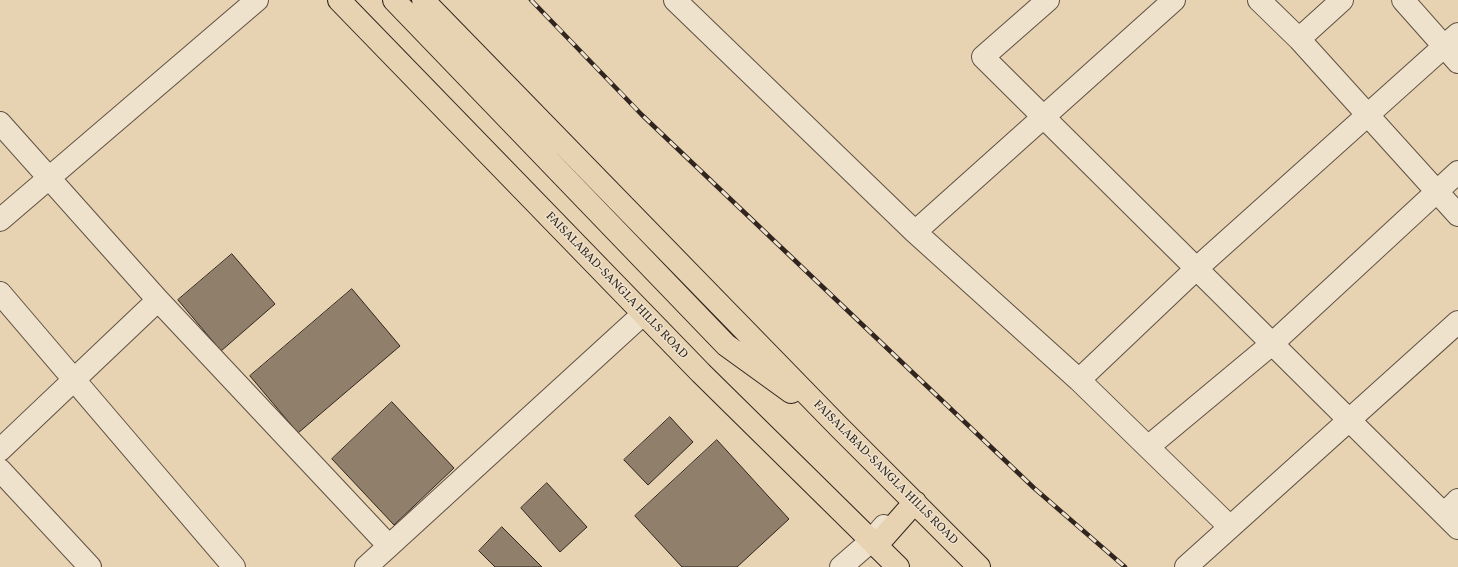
<!DOCTYPE html>
<style>
body{margin:0}
canvas{display:block;background:#e7d2b1}
</style>
<canvas width="1458" height="567"></canvas>
<script>
const ctx = document.querySelector('canvas').getContext('2d');
ctx.lineJoin = 'round';
function fill(path, color) { ctx.fillStyle = color; ctx.fill(path, 'evenodd'); }
function strokePath(path, color, width, dash) { ctx.strokeStyle = color; ctx.lineWidth = width; ctx.lineCap = dash ? 'butt' : 'round'; ctx.setLineDash(dash || []); ctx.stroke(path); }
function label(font, color, halo, rows, align = 'center') {
  ctx.font = font + ' Vollkorn,serif'; ctx.lineWidth = 3; ctx.setLineDash([]); ctx.textBaseline = 'middle'; ctx.strokeStyle = halo; ctx.fillStyle = color; for (const [text, x, y, turn = 0] of rows) {
    ctx.save(); ctx.translate(x, y); ctx.rotate((+turn || 0) * Math.PI / 180); ctx.textAlign = isNaN(turn) ? turn : align; if (halo) ctx.strokeText(text, 0, 0); ctx.fillText(text, 0, 0); ctx.restore();
  }
}
const building = new Path2D(`
 M232,254l43,50 -54,47 -43,-51z
 M352,289l48,57 -102,87 -48,-57z
 M392,402l62,66 -60,57 -62,-66z
 M670,417l23,25 -45,43 -24,-25z
 M717,440l72,79 -52,48h-55l-47,-51z
 M547,483l40,44 -27,25 -39,-44z
 M502,527l40,40h-47l-16,-16z`);
fill(building, '#8f7f6b');
strokePath(building, '#30261f', 1);
const minor = new Path2D(`
 M675,0l240,232 164,148 151,147
 M1048,0l-65,57 475,471
 M1259,0l40,39 159,176
 M1403,0l55,62
 M1299,39l43,-39
 M0,123l158,177 231,246
 M0,220l257,-220
 M915,232l259,-232
 M0,293l234,274
 M1079,380l118,-112 261,-234
 M1148,447l125,-104 185,-171
 M0,450l158,-150
 M0,470l90,97
 M1444,514l14,-14
 M366,567l277,-253
 M841,567l30,-26 13,-15
 M1186,567l272,-245`);
const major = new Path2D(`
 M339,0l362,373 197,194
 M394,0l332,345 65,47
 M423,0l416,427 140,140
 M876,546l39,-44`);
strokePath(minor, '#5e5144', 24);
strokePath(major, '#30261f', 24);
strokePath(minor, '#efe2cc', 22);
strokePath(major, '#e7d2b1', 22);
const rail = new Path2D(`
 M531,0l111,115 392,373 91,79`);
strokePath(rail, '#30261f', 4.5);
strokePath(rail, '#efe2cc', 3, [9]);
label('12px', '#30261f', '#efe2cc', [
 ["FAISALABAD-SANGLA HILLS ROAD",616,286,46],
 ["FAISALABAD-SANGLA HILLS ROAD",885,473,45]
]);
</script>
